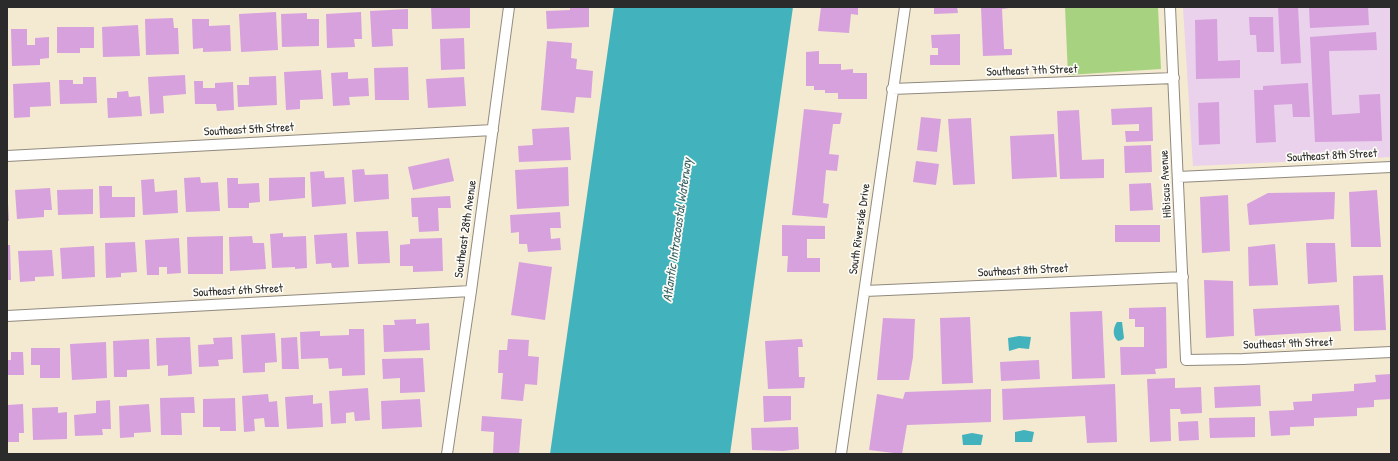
<!DOCTYPE html>
<style>
body{margin:0}
#map{position:relative;width:1398px;height:461px;overflow:hidden;background:#f4e9d1;font-family:"Patrick Hand",sans-serif}
canvas{display:block}
.frame{position:absolute;inset:0;border:8px solid #2b2b2b;pointer-events:none}
</style>
<div id="map">
<canvas width="1398" height="461"></canvas>
<div class="frame"></div>
</div>
<script>
const ctx = document.querySelector('canvas').getContext('2d');
ctx.lineJoin = 'round';
function fill(path, color) { ctx.fillStyle = color; ctx.fill(path, 'evenodd'); }
function strokePath(path, color, width, dash) { ctx.strokeStyle = color; ctx.lineWidth = width; ctx.lineCap = dash ? 'butt' : 'round'; ctx.setLineDash(dash || []); ctx.stroke(path); }
function label(font, color, halo, rows, align = 'center') {
  ctx.font = font + ' "Patrick Hand",sans-serif'; ctx.lineWidth = 3.5; ctx.setLineDash([]); ctx.textBaseline = 'middle'; ctx.strokeStyle = halo; ctx.fillStyle = color; for (const [text, x, y, turn = 0] of rows) {
    ctx.save(); ctx.translate(x, y); ctx.rotate((+turn || 0) * Math.PI / 180); ctx.textAlign = isNaN(turn) ? turn : align; if (halo) ctx.strokeText(text, 0, 0); ctx.fillText(text, 0, 0); ctx.restore();
  }
}
fill(new Path2D(`
 M1183,7h208v150l-198,9z`), '#ead1ec');
fill(new Path2D(`
 M1065,7h93l3,62 -93,6z`), '#a7d380');
fill(new Path2D(`
 M614,7h179l-63,447h-180z
 M1117,322h5l2,16 -2,2 -4,1c-6,-5 -5,-13 -1,-19z
 M1019,336l12,1 -2,12 -10,-1 -10,3 -1,-13z
 M1024,430l10,2 -2,10h-17v-10z
 M972,433l11,2 -2,10h-18l-1,-10z`), '#42b2bc');
fill(new Path2D(`
 M431,7h39v21l-38,1z
 M570,7h19v20l-42,2 -1,-18 24,-1z
 M821,7h37v8l-7,-1 -2,19 -31,-2z
 M934,7h23l1,6 -24,1z
 M981,7h28v1l-7,1 2,40h8v6l-29,1z
 M1278,7h20l3,56 -20,1z
 M1309,7h59l1,18 -59,3z
 M408,9v20h-16l1,17 -21,1 -2,-36z
 M276,12l2,38 -37,2 -2,-38z
 M361,12l1,27h-8l1,8 -28,1 -1,-34z
 M307,13v6h12v27l-37,1 -1,-33z
 M1249,17h24l1,35h-17l-1,-17h-6z
 M173,18l1,10h4l1,26 -33,1 -1,-36z
 M192,19h17v7l21,-1 1,26 -28,1v-4l-10,1z
 M1217,19l1,42 22,-1v18l-44,1 -1,-59z
 M138,25l2,31 -37,1 -1,-30z
 M57,27h37v21h-14v5h-23z
 M11,29h16v16h8v-7l14,-1v21l-9,1v6l-28,1z
 M1376,32l1,18 -48,1 3,64 28,-2 -1,-18 21,-1 2,47 -67,1 -5,-105z
 M960,34v31h-30v-10h8v-7h-6l-1,-13z
 M464,38l1,31 -24,1 -1,-31z
 M547,41l25,2 -1,15 6,1 -1,10 17,2 -2,27 -15,-1 -2,16 -33,-3z
 M819,51v13h22v6l12,-1v4h14v26h-29v-6h-13v-3h-11v-4h-8v-34z
 M408,67l1,33h-34l-1,-32z
 M321,70l2,29 -23,1v9l-14,1 -2,-38z
 M348,72v7l20,-1 1,18 -20,1 1,8 -17,1 -2,-33z
 M185,75l1,19 -23,2 1,17 -14,1 -2,-37z
 M276,76l1,29 -39,2 -1,-22h12v-8z
 M83,77h13l1,26 -37,1 -1,-24h14v4h10z
 M464,77l2,29 -38,2 -2,-29z
 M194,81h9v7h12v-5l18,-1 1,28 -17,1 -1,-7h-21z
 M50,82l1,24 -21,1v10l-16,1 -1,-34z
 M1308,83l2,34h-17l-1,-13 -18,1 2,37 -20,1 -2,-53h9v-4z
 M128,91l1,6 11,-1 2,20 -34,2 -1,-20h10v-6z
 M1219,102l1,42 -21,1 -1,-42z
 M1152,107l1,34 -27,1 -1,-11h14v-7l-27,1 -1,-16z
 M804,109l38,4 -2,11h-7l-4,30 10,1 -2,16 -11,-1 -3,33 6,1 -2,14 -35,-3z
 M1079,110l3,50 22,-1v19l-44,1 -3,-68z
 M921,117l20,2 -4,33 -20,-2z
 M971,118l4,66 -22,1 -5,-66z
 M569,127l2,33 -52,2 -1,-16 15,-1 -1,-16z
 M1054,134l3,43 -45,2 -2,-43z
 M1151,145l1,27 -27,1 -1,-27z
 M449,158l5,23 -41,9 -5,-23z
 M916,161l23,3 -3,21 -23,-3z
 M568,167l1,39 -52,3 -2,-39z
 M364,169l1,6 23,-1 1,25 -35,3 -2,-32z
 M324,171l1,7 19,-1 2,27 -34,3 -2,-35z
 M200,177l1,6 17,-1 2,29 -34,1 -2,-34z
 M305,177v21l-36,3v-23z
 M227,178h11v6l21,-1 1,19 -11,1v5h-21z
 M154,179l1,13 22,-2 1,23 -35,2 -2,-35z
 M1151,183l2,27 -23,1 -1,-27z
 M99,186h13v11h23v20l-35,1z
 M50,188l2,22h-8v7l-27,2 -2,-29z
 M93,189v25l-35,1 -1,-25z
 M1377,190l4,57h-30l-2,-55z
 M1335,192l-1,27 -85,6 -2,-21 21,-11z
 M1228,195l2,56 -28,2 -2,-56z
 M450,196l1,12h-13l1,23 -20,1 -1,-15h-6l-1,-19z
 M7,203h1l1,18h-2z
 M560,212l1,16h-11l1,11 9,-1 1,12 -33,2 -1,-8h-8v-12l-8,1 -1,-18z
 M782,225l43,1v13h-18v19h13v14h-33l1,-16h-6z
 M1115,225h45v17h-45z
 M388,231l2,32 -32,1 -2,-32z
 M283,233v4l23,-1 1,32 -12,1v-2l-23,1 -2,-34z
 M347,233l2,34 -17,1 -1,-5 -15,1 -2,-29z
 M223,236v38h-35l-1,-37z
 M252,236l1,7h11l2,26 -36,2 -1,-34z
 M179,238l2,35 -14,1v-7h-8v8h-12l-2,-35z
 M442,238l1,33 -30,1v-6h-13v-21l10,-1v-5z
 M135,242l2,30 -16,1v4l-15,1 -1,-35z
 M1306,243h29l2,39 -29,2z
 M1275,244l3,41 -29,1 -1,-39z
 M7,245h3l1,35h-4z
 M94,246l1,31 -33,2 -2,-31z
 M52,250l2,26 -19,1v4l-15,1 -2,-31z
 M519,262l33,5 -7,53 -34,-5z
 M1383,275l3,55 -32,1 -1,-55z
 M1204,280l29,1 1,55 -28,2z
 M1339,305l2,26 -86,5 -2,-27z
 M1166,307l1,61 -12,1 1,5 -35,1 -1,-28h24v-20h-9v-8h-6v-11z
 M1102,311l3,67 -33,1 -2,-67z
 M970,317l3,66 -31,1 -2,-66z
 M883,318l32,1 -2,38 -4,23h-32z
 M416,319v5l13,-1 1,27 -46,2 -1,-27h12l-1,-5z
 M349,329h15l1,46 -23,1v-8l-13,1 -1,-11 -27,1 -1,-27 20,-1v5l29,-1z
 M275,333l2,29 -12,1v9l-22,1 -2,-38z
 M190,337l2,37 -24,2v-11l-11,1 -1,-28z
 M232,337l1,22 -15,1 1,6 -20,1 -1,-22 16,-1 -1,-6z
 M297,337l2,32h-17l-1,-31z
 M149,339l1,30 -23,1v7h-13l-1,-36z
 M508,339l21,1 -1,16 11,1 -2,28 -12,-1 -2,17 -22,-2 2,-26h-5l1,-23h8z
 M802,339l1,8h-5l1,30h6l-1,11 -36,1 -3,-48z
 M106,342l1,36 -35,2 -2,-36z
 M31,348h29v30h-20v-13h-9z
 M11,352h12l1,23h-17v-15h4z
 M423,358l2,34 -25,1v-15l-17,1 -1,-20z
 M1039,360l1,19 -39,2 -1,-19z
 M1391,374v25l-17,1v7l-17,1v8l-43,2v8l-24,1v8l-19,1 -2,-25 25,-1 -1,-8 19,-1v-7l42,-3v-7l22,-2 -1,-7z
 M1175,378v10l26,-1 1,26 -21,1 -1,-5h-10l1,32 -21,1 -3,-63z
 M1115,384l2,58 -30,1 -2,-27 -82,4 -1,-31z
 M1260,385l1,21 -46,2 -1,-21z
 M368,388l2,32 -15,1 -1,-9 -8,1v10l-15,1 -2,-33z
 M991,389v33l-84,3 -5,29 -33,-4 8,-56 26,5 2,-7z
 M268,394l1,8 8,-1 2,26h-14l-1,-9 -10,1 1,12 -11,1 -2,-36z
 M313,395v9l9,-1 1,24 -36,2 -2,-32z
 M763,396h28v24l-27,2z
 M194,397l1,16h-14l1,22h-21l-1,-37z
 M235,398l1,33h-16v-4h-17v-28z
 M420,399l2,28 -40,2 -1,-28z
 M110,400l1,29h-9l1,6 -28,1 -1,-21 22,-2v-12z
 M23,404l1,29h-5v9h-12v-37z
 M149,404l2,28 -17,1v4l-14,1 -1,-32z
 M58,407v6l9,-1v27l-34,1 -1,-32z
 M482,416l40,3 -3,35h-26l1,-22 -13,-1z
 M1255,417v20l-45,1 -1,-20z
 M1198,421l1,19 -20,1 -1,-19z
 M798,427l1,22 -16,2 -31,-1 -1,-22z`), '#d7a1de');
const minor = new Path2D(`
 M1170,7l16,353 57,-1 148,-7
 M892,89l282,-11
 M7,156l486,-26
 M1178,177l213,-10
 M865,291l318,-14
 M7,316l464,-25
 M447,454l24,-163 38,-284
 M841,454l64,-447`);
strokePath(minor, '#908a7e', 12);
strokePath(minor, '#fff', 10);
label('12px', '#2b2b2b', '#fdfcf7', [
 ["Southeast 7th Street",1032,71,-2],
 ["Southeast 5th Street",249,130,-3],
 ["Southeast 8th Street",1332,156,-3],
 ["Hibiscus Avenue",1166,184,-93],
 ["Southeast 28th Avenue",466,229,-82],
 ["South Riverside Drive",860,229,-82],
 ["Southeast 8th Street",1023,271,-3],
 ["Southeast 6th Street",238,291,-3],
 ["Southeast 9th Street",1288,344,-2]
]);
label('italic 13px', '#346165', '#fdfcf7', [
 ["Atlantic Intracoastal Waterway",678,230,-82]
]);
</script>
